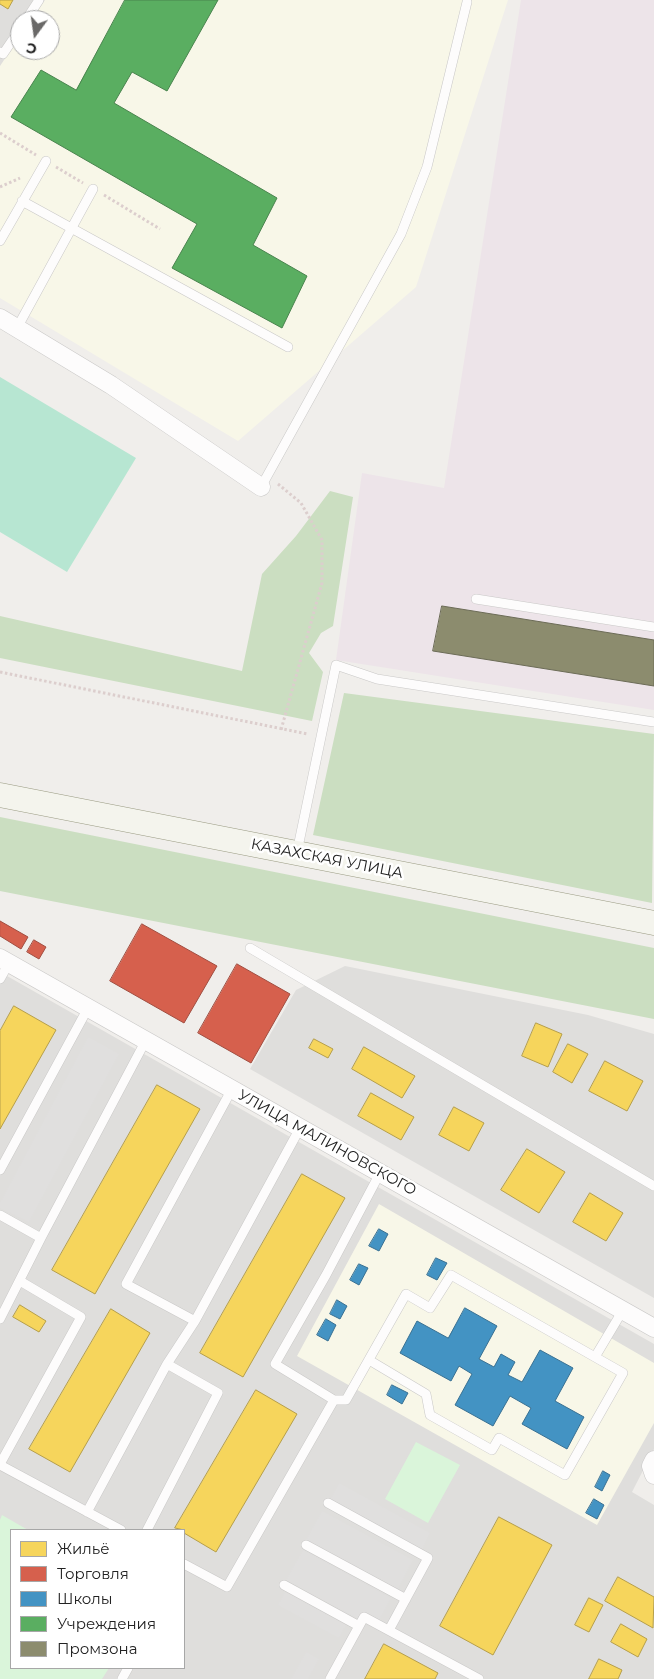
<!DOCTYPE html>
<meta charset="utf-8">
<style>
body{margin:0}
#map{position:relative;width:654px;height:1679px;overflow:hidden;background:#f0eeeb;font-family:Montserrat,sans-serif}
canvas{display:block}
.legend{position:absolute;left:10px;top:1529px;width:175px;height:140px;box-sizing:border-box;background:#fff;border:1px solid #a7a7a7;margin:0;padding:6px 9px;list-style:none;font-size:15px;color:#222}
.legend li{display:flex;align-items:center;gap:10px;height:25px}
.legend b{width:25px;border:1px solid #a7a7a7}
.north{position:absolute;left:10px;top:10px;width:50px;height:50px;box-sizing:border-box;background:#fff;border:1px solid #a7a7a7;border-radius:50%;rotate:194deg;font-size:14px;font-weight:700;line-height:20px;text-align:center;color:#222}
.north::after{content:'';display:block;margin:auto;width:18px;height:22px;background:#6a6968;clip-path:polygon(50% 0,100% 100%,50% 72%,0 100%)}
</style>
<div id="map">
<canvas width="654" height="1679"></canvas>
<ul class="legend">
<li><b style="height:14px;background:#f6d55c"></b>Жильё</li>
<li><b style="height:14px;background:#d6604d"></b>Торговля</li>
<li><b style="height:14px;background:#4393c3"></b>Школы</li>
<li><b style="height:14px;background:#5aae61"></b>Учреждения</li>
<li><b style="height:14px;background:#8c8c6e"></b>Промзона</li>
</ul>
<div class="north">С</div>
</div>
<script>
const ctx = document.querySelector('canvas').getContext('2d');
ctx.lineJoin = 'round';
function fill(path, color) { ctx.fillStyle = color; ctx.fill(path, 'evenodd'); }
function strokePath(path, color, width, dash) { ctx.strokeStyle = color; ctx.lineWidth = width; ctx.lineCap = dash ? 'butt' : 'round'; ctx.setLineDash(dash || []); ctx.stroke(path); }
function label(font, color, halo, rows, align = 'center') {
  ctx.font = font + ' Montserrat,sans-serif'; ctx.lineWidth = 5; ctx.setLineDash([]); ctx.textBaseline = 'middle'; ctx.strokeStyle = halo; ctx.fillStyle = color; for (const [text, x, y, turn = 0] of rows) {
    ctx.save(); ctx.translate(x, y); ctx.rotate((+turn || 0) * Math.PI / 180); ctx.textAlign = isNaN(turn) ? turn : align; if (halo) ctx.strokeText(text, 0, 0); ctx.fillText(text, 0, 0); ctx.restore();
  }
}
fill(new Path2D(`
 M0,0h58l-13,20h-25v30l-20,26z
 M345,966l243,49 66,19v264l-404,-229 46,-79z
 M0,972l654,372v105l-22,43 22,13v174h-654zM11,1530h173v138h-173z`), '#dfdedc');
fill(new Path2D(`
 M521,0h133v710l-318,-50 26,-187 82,15z`), '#ede4e9');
fill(new Path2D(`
 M45,0h463l-92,287 -178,154 -238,-143v-232l20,-30v14h30v-30h-19z
 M379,1204l275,159v60l-57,102 -300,-169z`), '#f8f7e8');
fill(new Path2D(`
 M330,491l23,6 -20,129 -12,7 -12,20 14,19 -11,49 -312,-63v-42l242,55 20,-97 34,-38z
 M344,693l310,41 -2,169 -339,-68z
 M0,817l654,131v71l-654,-128z`), '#cbdec1');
fill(new Path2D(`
 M416,1442l44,23 -32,58 -43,-24z
 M2,1515l26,15h-17v138h98l-7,11h-102v-159z`), '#daf5da');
fill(new Path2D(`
 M0,377l136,81 -69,114 -67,-40z`), '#b7e6d2');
fill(new Path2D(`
 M88,1037l31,17 -90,168 -29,-14v-5z
 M339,1483l91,50 -8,17 -92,-50z
 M322,1511l91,49 -15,29 -92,-49z
 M303,1550l88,48 -16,30 -89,-48z
 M285,1592l61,33 -7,13 -61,-33z
 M306,1652l13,7 -11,20h-17z`), '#e0dfde');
const homes = new Path2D(`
 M0,0h13l-5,9 -8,-5z
 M14,1006l42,24 -56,99v-98z
 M536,1023l26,11 -14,33 -26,-11z
 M314,1039l19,10 -5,9 -19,-10z
 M568,1044l20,10 -16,29 -19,-11z
 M364,1047l51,29 -13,22 -50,-29z
 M605,1061l38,20 -16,30 -38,-20z
 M157,1085l43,24 -105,185 -43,-24z
 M371,1093l43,24 -13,23 -43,-24z
 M454,1107l30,16 -15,28 -30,-16z
 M527,1149l38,23 -26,41 -38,-23z
 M302,1174l43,24 -102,179 -43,-24z
 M590,1193l33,20 -17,28 -33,-19z
 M20,1305l26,16 -7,11 -26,-15z
 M111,1309l39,24 -80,139 -41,-23z
 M256,1390l41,24 -81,138 -32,-19v-3l-9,-2z
 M499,1517l53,28 -59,110 -53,-29z
 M618,1577l36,20 -1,31 -48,-27z
 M589,1598l14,7 -14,27 -14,-7z
 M621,1624l26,15 -9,18 -27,-15z
 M384,1644l54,29 -3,6h-70z
 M599,1659l23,11 -4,9h-29z`);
fill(homes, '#f6d55c');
strokePath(homes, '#b69f4b', 1);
const shops = new Path2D(`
 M0,921l28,16 -7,12 -21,-13z
 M142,924l75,42 -33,57 -74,-42z
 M34,940l12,7 -7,12 -12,-7z
 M237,964l53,30 -39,69 -53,-30z`);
fill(shops, '#d6604d');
strokePath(shops, '#a04d40', 1);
const schools = new Path2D(`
 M379,1229l9,5 -9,17 -10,-5z
 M436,1258l11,5 -10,17 -10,-5z
 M359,1264l9,4 -9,17 -9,-5z
 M337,1300l10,6 -7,13 -10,-5z
 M465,1308l32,18 -18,33 15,8 7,-13 14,8 -7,13 14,7 18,-32 33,18 -18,33 29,16 -17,32 -45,-25 9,-16 -21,-12 -17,30 -38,-21 17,-31 -13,-8 -8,15 -51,-28 17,-32 31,17z
 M326,1319l10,6 -8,16 -11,-6z
 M392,1385l16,8 -6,11 -15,-9z
 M603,1471l7,4 -8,16 -7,-4z
 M594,1499l10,6 -7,14 -11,-6z`);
fill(schools, '#4393c3');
strokePath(schools, '#397193', 1);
const public = new Path2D(`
 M125,0h93l-51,91 -35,-19 -18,31 163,95 -24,47 54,31 -25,52 -110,-60 25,-44 -186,-107 30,-47 35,20z`);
fill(public, '#5aae61');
strokePath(public, '#49844e', 1);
const industry = new Path2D(`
 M442,606l212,34v46l-221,-35z`);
fill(industry, '#8c8c6e');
strokePath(industry, '#6c6c57', 1);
const service = new Path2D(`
 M26,20l13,-20
 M0,52l3,2 17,-25
 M22,201l266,146
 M0,241l46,-80
 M17,328l76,-139
 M261,487l140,-253 26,-67 40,-165
 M476,599l178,28
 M297,852l39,-187 41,14 277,43
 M250,948l404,238
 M0,979l9,-16
 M232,1089l-106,195 69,37 105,-193
 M0,1170l88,-162
 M0,1215l41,23 105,-198
 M0,1319l41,-81
 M595,1357l28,-47
 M334,1400h12l60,-106 24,14 21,-33 172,98 -58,102 -66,-37 -7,12 -62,-35 -4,-21 -57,-34
 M0,1464l81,-147 -61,-36
 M0,1465l121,65
 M328,1503l100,55 -39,72
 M87,1512l80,-148 28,-43
 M147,1530l71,-137 -51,-29
 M306,1545l100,54
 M184,1564l43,23 107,-187 -59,-36 51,-89 54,-102
 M284,1585l75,41
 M122,1679l6,-11
 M330,1679l34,-62 115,62`);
const minor = new Path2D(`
 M0,318l111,67 150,102
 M0,958l654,370
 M654,1460l-3,6 3,9`);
const secondary = new Path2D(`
 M0,795l654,128`);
strokePath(service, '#c9c8c7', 10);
strokePath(minor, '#c9c8c7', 19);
strokePath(secondary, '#999a82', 25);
strokePath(new Path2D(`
 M0,133l36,22
 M56,167l27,16
 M0,187l20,-9
 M104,195l56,34
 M278,484l23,19 21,37v43l-41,147
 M0,672l308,62`), '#dccecd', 3, [2.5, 2.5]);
strokePath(service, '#fdfcfc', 9);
strokePath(minor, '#fdfcfc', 18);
strokePath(secondary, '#f4f4ed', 24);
label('15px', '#222', '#fff', [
 ["КАЗАХСКАЯ УЛИЦА",327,859,11],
 ["УЛИЦА МАЛИНОВСКОГО",327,1143,29]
]);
</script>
